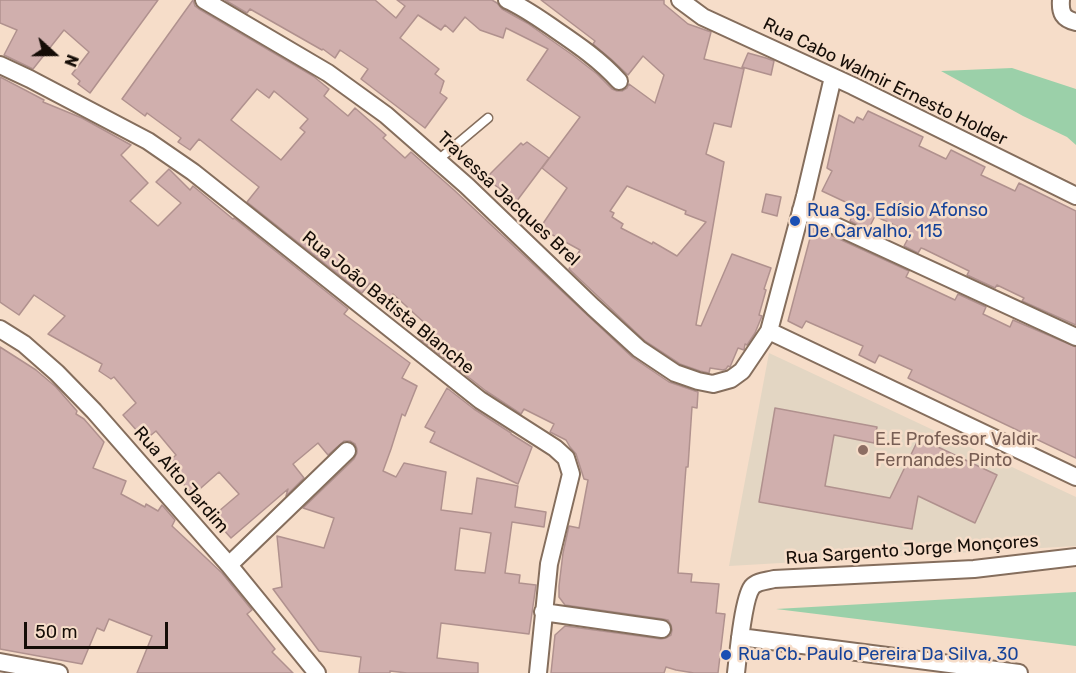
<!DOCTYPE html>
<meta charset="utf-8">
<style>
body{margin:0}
#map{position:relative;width:1076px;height:673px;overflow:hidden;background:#f6ddc9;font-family:Rubik,sans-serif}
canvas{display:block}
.north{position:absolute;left:24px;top:24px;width:60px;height:60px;-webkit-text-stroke:4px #f6ddc9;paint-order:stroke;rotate:111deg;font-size:16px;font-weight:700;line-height:24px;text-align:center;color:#150d07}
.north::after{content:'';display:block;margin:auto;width:21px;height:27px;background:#150d07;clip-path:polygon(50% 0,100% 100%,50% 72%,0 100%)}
.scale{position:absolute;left:24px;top:622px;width:144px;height:27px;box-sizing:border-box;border:3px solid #150d07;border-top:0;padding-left:8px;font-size:18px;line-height:21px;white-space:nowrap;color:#150d07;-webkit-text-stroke:4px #f6ddc9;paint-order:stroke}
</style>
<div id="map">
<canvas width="1076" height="673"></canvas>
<div class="north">N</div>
<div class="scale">50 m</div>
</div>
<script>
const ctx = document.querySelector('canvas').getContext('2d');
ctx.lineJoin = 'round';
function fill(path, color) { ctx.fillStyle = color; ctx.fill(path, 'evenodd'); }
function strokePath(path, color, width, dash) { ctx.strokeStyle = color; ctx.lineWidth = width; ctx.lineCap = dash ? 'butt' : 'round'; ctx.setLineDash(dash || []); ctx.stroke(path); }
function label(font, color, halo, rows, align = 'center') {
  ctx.font = font + ' Rubik,sans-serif'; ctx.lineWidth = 5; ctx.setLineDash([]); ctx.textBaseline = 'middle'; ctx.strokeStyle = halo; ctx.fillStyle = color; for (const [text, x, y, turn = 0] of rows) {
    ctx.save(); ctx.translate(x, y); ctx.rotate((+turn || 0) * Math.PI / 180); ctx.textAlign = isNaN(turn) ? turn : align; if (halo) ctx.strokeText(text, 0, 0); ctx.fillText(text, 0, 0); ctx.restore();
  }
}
fill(new Path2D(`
 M769,353l307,144v49l-347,20z`), '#e3d6c3');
fill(new Path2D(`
 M1012,68l64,21v56l-9,-8 -44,-21 -82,-45z
 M1076,592v54l-300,-37z`), '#9bd0a9');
const building = new Path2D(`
 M0,0h158l-68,93 -12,-9 2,-3 -8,-7 17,-22 -25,-22 -31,39 -29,-14 13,-25 -17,-7z
 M193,0l2,6 4,3 114,67 16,13 -5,7 24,20 7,-8 31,27 -3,3 22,20 6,-6 43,38 178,167 37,25 29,10 -1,16 -5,-1 -4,60h-2l-8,106 14,1 -1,8 28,2 -3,29 9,1 -7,59h-24l-18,-3 -10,-3 -2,6h-113l4,-38 10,-9 96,13 5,-1 5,-3 1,-5 -1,-5 -3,-5 -5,-1 -98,-14 -6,-8v-11l4,-33 6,-27 10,2 9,-48 -4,-1 -8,-25 -6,-7 -4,-7 -16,-8 4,-8 -30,-15 -3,5 -35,-23 -66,-52 10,-11 -37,-34 -4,6 -19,-17 -8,10 -115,-91 12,-15 -60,-48 -9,11 -12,-8 3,-4 -34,-25 -2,3 -23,-17zM257,89l12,9 5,-7 34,28 -8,9 5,4 -24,28 -50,-40z
 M225,0h150l21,18 9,-12 -8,-6h95l5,3 5,6 25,14 47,33 23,18 15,15 5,2h5l5,-3 2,-4 26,19 9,-28 -21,-19 -15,19 -17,-16 -18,-15 2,-3 -54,-41h123v4l24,20 23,8 -7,27 40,10 -13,58 -17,-4 -8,31 18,8 -28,163 5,1 31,-72 39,14 -7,21 2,1 -7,25 3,1 -7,17 -8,12 -2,-1 -1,6 -6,-2 -8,19 -2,-1 -2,3 -3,1 -13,-2 -1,5 -9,-2 -20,-7 -35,-23 -76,-72 11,-19 -40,-22 27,-40 -25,-20 38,-51 -53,-37 21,-31 -42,-21 -3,10 -23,-8 -15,-13 -12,15 -8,-7 -4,5 -23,-15 -18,23 39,31 -4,5 9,7 -4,12 7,5 -22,30 -64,-49 7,-10 -28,-19 -5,8 -12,-9 -1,1 -72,-41 -3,4zM627,186l59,25 -1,3 21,8 -29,34 -24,-14 -1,2 -31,-16 2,-4 -11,-7 2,-4 -4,-2z
 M748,53l18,5 8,3 -3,14 -29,-8z
 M0,77l44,23 -1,2 39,16 49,27 -10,10 27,28 -18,18 28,25 23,-23 -25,-21 13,-13 21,21 3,-4 40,33 1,-1 114,91 -4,5 66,49 -8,15 15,8 -12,30 -3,-2 -11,35 -8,22 13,6 8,-14 42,9 -5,38 31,4 5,-36 41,8 -3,21 31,5 -2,15 -32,-5 -7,51 15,2 -1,8 17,2 -7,49 -88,-11 -4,35 41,5v10h-71l-17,-2v2h-31l2,-16 -42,-6 -46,-62 9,-2 -5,-51 47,12 10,-30 -31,-10 51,-49 3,-6v-4l-2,-5 -5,-3h-6l-16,14 -10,-12 -25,21 11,14 -18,18 2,-7 -57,49 -19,-21 27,-23 -20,-22 -26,23 -27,-31 10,-9 -20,-24 -11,9 -22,-25 13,-12 -22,-26 -3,2 -12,-8 3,-7 -54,-30 17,-18 -31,-21 -15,20 -19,-13zM460,528l31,5 -6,40 -30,-3z
 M868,111l55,26 -4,9 27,13 5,-9 34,17 -4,8 34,16 4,-8 57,28v114l-54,-24 2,-3 -27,-13 -2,3 -28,-13 2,-4 -45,-22 -3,-1 -3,5 -14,-7 7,-13 -36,-17 -7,14 -18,-9 6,-14 -34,-16 10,-20 -5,-3 12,-53 15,8 3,-6 6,3z
 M527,142l22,16 -33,44 -30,-24 35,-35 2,2z
 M766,194l15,3 -4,19 -15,-4z
 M813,227l96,44 -3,6 34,16 15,7 3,-6 28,13 -3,7 27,13 3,-7 63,27v111l-168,-80 4,-8 -33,-15 -4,8 -16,-8 4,-9 -57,-25 -4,7 -14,-7z
 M0,347l36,23 20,17 21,24 -1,3 8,5 20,23 -11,26 33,13 -5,13 24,13 1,-3 12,7 4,-6 13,15 -3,6 50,47 30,37 -5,4 28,35 -3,3 21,21h-156l15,-37 -43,-17 -5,12 -7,-3 -15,36 -82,-15z
 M447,388l27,21 37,24v1l21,13 -14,37 -88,-42 5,-10 -10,-5z
 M775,408l102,19 -3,16 -40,-8 -9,51 65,12 29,-60 78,37 -22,48 -57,-27 -6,33 -153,-27z`);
fill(building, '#d0afad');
strokePath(building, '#b0918e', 1.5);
const service = new Path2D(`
 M438,160l50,-42`);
const minor = new Path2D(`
 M204,0l124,73 58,42 81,71 126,121 46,42 36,24 23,8 15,3 18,-5 11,-8 27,-40 36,-135 28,-119
 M507,0c18,8 33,19 49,30 22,15 44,30 63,51
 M680,0l23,17 150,69 223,110
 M1061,0c-1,13 2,19 15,22
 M0,65l30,14 118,62 45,31 287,228 75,48 11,10 5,16 -22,90 -11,109
 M801,210l275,127
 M0,329l24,15 33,29 37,38 135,154 88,108
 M769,331l307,146
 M229,565l118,-114
 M543,612l119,17
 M740,637l279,36
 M0,662l59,11
 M736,673c2,-17 7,-74 16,-86 5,-6 15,-6 22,-8l200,-10 102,-12`);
strokePath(service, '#856e5d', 11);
strokePath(minor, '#856e5d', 20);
strokePath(service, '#fff', 8);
strokePath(minor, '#fff', 16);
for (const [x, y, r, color] of [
 [795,221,6,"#1a4fb4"],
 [863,450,6,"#8d6e63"],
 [726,655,6,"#1a4fb4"]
]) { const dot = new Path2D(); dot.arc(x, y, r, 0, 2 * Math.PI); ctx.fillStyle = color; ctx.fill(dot); strokePath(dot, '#f6ddc9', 2); }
label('18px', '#150d07', '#f6ddc9', [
 ["Rua Cabo Walmir Ernesto Holder",885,82,26],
 ["Travessa Jacques Brel",508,199,43],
 ["Rua João Batista Blanche",388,303,39],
 ["Rua Alto Jardim",181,480,49],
 ["Rua Sargento Jorge Monçores",912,550,-4]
]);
label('18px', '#164399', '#f6ddc9', [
 ["Rua Sg. Edísio Afonso",807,211],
 ["De Carvalho, 115",807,232],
 ["Rua Cb. Paulo Pereira Da Silva, 30",738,655]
], 'left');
label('18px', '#785e54', '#f6ddc9', [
 ["E.E Professor Valdir",875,440],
 ["Fernandes Pinto",875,461]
], 'left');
</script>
